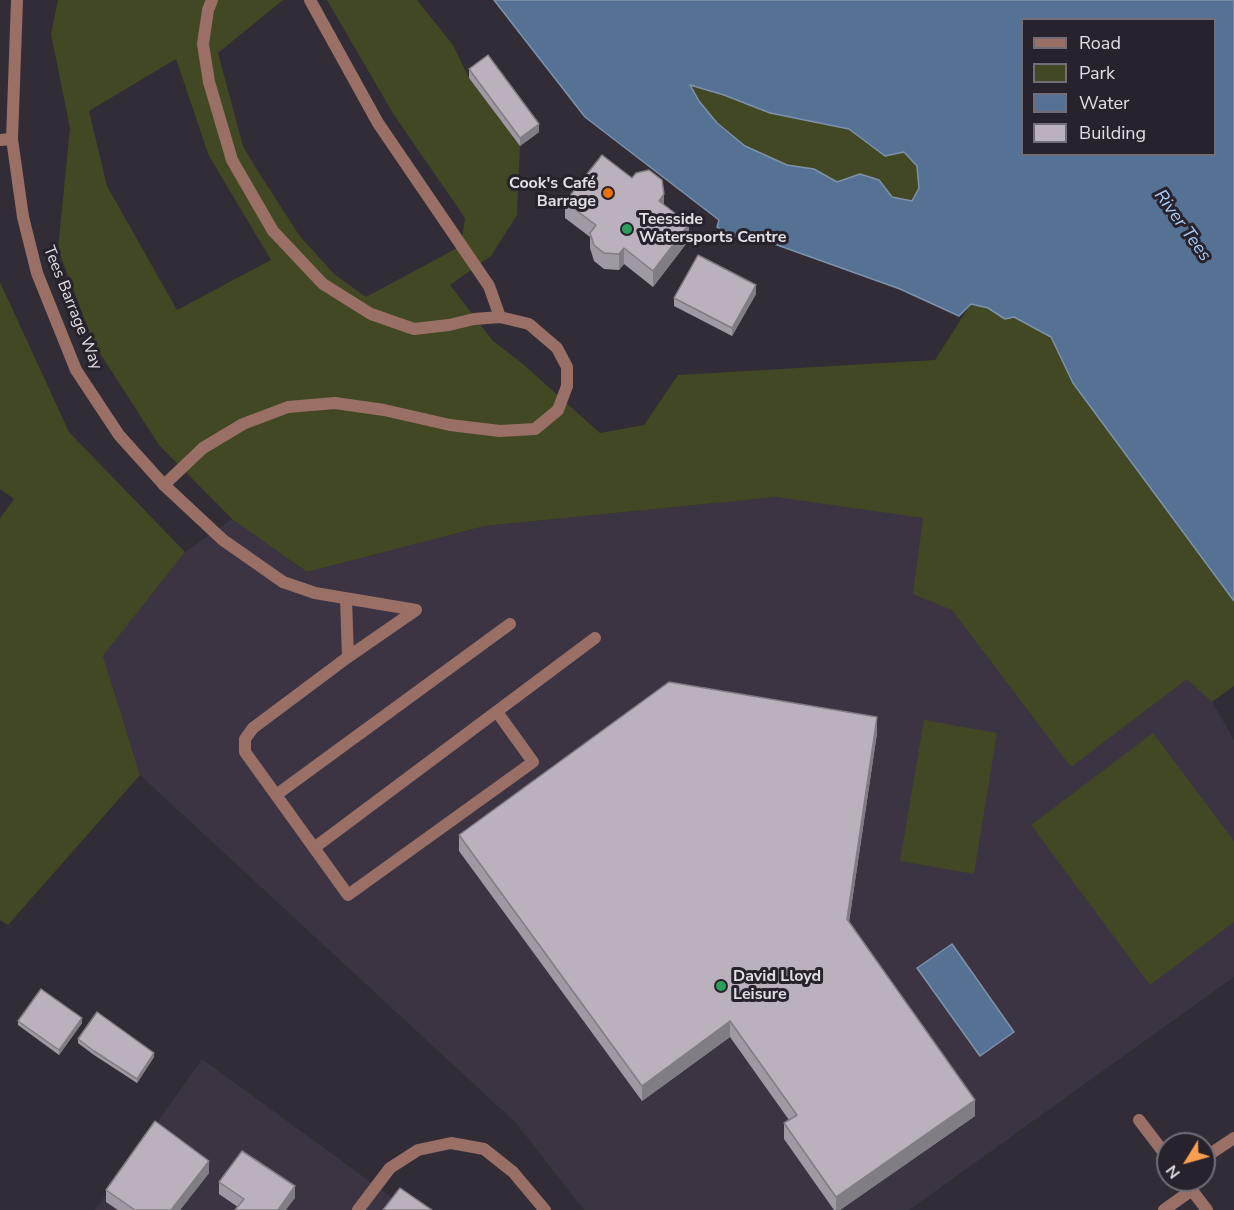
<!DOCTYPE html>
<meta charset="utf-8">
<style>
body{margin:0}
#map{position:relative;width:1234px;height:1210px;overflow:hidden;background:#312c36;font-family:"Nunito Sans",sans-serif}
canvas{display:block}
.legend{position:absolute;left:1021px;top:18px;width:195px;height:138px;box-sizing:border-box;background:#27222c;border:2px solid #726d76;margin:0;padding:8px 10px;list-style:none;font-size:18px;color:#e2dee5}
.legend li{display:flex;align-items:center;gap:12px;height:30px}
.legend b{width:30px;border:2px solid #726d76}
.north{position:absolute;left:1156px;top:1132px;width:60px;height:60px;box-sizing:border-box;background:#27222c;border:2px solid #726d76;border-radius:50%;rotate:233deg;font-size:16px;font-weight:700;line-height:24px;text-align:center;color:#e2dee5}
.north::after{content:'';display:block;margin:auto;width:21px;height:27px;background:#fb9e50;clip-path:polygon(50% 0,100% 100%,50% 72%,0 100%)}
</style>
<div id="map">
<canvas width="1234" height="1210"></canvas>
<ul class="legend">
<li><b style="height:8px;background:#9a7066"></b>Road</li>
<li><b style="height:16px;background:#414823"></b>Park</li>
<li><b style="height:16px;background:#557193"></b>Water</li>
<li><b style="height:16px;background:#bab1bd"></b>Building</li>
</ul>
<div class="north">N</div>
</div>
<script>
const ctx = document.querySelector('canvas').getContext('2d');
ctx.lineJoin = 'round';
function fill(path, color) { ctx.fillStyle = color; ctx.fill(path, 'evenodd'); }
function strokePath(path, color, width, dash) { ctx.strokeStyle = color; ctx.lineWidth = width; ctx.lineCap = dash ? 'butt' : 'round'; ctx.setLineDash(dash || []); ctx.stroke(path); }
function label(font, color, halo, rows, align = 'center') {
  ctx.font = font + ' "Nunito Sans",sans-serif'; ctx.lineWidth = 6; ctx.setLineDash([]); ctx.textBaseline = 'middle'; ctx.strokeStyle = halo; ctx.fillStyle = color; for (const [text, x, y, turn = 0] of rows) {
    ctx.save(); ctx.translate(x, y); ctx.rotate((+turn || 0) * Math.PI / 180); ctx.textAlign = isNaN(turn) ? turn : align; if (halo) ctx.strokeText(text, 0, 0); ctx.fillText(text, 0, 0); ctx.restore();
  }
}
fill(new Path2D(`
 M1025,442l168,226 41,72v237l-325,233h-325l-68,-87 -376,-348 -37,-119 82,-104 47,-33 75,53 178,-46 291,-29z
 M202,1059l207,151h-314z`), '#3c3443');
fill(new Path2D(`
 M58,0h225l-65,53 25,93 13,22 43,67 35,39 32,23 95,-51 4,-28 -71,-103 -67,-115h90l36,45 16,33 51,68 -3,69 -26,41 -41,29 43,56 30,23 77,69 44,-8 34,-50 257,-15 37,-58 42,15 37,20 22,46 161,215v88l-22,16 -25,-23 -116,88 -119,-157 -39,-16 10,-76 -147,-21 -291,29 -178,46 -75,-53 -73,-74 -65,-101 -36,-95 12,-121 -19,-94zM176,59l33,97 62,104 -94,50 -70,-124 -18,-75z
 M689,85l35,10 46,18 79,16 36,27 19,-4 13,14 2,22 -7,13 -20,-4 -13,-17 -42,2 -23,-13 -27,-4 -42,-19 -28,-23 -18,-22z
 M0,282l69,150 116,120 -82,104 37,119 -132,150 -8,-5v-402l14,-19 -14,-10z
 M924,720l73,13 -23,141 -74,-13z
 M1153,733l81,108v81l-84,63 -119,-160z`), '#414823');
const water = new Path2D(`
 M494,0h740v601l-161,-218 -22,-46 -37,-20 -9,2 -17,-11 -17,-4 -12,12 -59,-27 -134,-48 -29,-4 -20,-10 2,-7 -134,-103zM1022,20h192v134h-192zM690,85l34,10 46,18 79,16 36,27 19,-4 13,14 2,22 -7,13 -20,-4 -13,-17 -19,-6 -23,8 -23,-13 -27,-4 -42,-19 -28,-23 -18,-22z
 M952,944l62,88 -34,24 -63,-88z`);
fill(water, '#557193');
strokePath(water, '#7f92ac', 1.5);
strokePath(new Path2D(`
 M310,0l68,123 111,163 11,31
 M164,485l39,-37 40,-24 45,-17 47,-4 49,7 66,15 50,6 35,-2 23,-19 9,-24v-19l-10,-19 -28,-24 -29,-7 -26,2 -25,6 -35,4 -43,-15 -48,-30 -50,-53 -41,-71 -23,-78 -6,-38 5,-34 4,-10
 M283,582l32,11 101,17
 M346,599l2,58
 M416,610l-68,47 -95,71 -8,11v13l103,143 185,-133 -36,-50
 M276,795l234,-171
 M314,848l281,-210`), '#9a7066', 12);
strokePath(new Path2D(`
 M17,0l-5,139 11,78 14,56 39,97 43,65 45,50 59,55 60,42
 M0,140l12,-1
 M1139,1120l29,38
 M1204,1158l30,-20
 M1184,1180l23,30
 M358,1210l32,-42 28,-18 33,-7 33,6 29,23 32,38
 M1164,1210l28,-20`), '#9a7066', 12);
fill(new Path2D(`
 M469,69l70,63 -19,14 -51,-68z
 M565,202l99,3 25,35 -36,47 -29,-23 -5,6 -15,-1 -10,-8 -4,-13v-11l-25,-19z
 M756,294l-24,42 -58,-30v-8z
 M877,733l-28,189 126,194 -135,94h-6l-50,-71v-16l5,-3 -59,-83 -88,64 -183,-250v-16z
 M18,1021l64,2 -23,32 -41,-30z
 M78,1039l76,18 -17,26 -43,-28 -16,-12z
 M209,1173l-29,37h-62l-12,-8v-12z
 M219,1182l76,16 -57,9 -19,-13z`), '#a098a3');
fill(new Path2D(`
 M539,124v8l-19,14v-8z
 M664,194v16l-5,-9z
 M689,224v16l-36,47v-16z
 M624,248v16l-5,6v-16z
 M756,285v9l-24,42v-8z
 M877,717v16l-30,202v-16z
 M82,1018v5l-23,32v-5z
 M730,1021v16l-88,64v-15z
 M154,1053v4l-17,26v-4z
 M975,1100v16l-135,94h-4v-13z
 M209,1161v12l-29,37h-9z
 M295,1186v12l-9,12h-8z`), '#827c84');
const building = new Path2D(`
 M488,55l51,69 -19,14 -51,-69z
 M602,155l30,23 4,-5 13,-3 13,10 2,14 -5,7 30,23 -36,47 -29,-23 -5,6 -15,-1 -10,-8 -4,-12 6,-8 -31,-23z
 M698,255l58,30 -24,43 -58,-30z
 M669,682l208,35 -30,202 128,181 -139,97 -52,-74 13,-8 -67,-94 -88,65 -183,-251z
 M41,989l41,29 -23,32 -41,-29z
 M97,1012l57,41 -17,26 -43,-28 -16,-12z
 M155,1121l54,40 -38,49h-36l-29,-20z
 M242,1151l53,35 -17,24h-43l9,-11 -25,-17z
 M400,1188l32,22h-49z`);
fill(building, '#bab1bd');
strokePath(building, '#827c84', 1.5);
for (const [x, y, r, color] of [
 [608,193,6,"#e8710a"],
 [627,229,6,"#2e9e5b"],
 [721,986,6,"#2e9e5b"]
]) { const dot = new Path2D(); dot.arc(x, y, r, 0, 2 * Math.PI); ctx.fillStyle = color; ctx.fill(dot); strokePath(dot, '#27222c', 2); }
label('bold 16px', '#e2dee5', '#27222c', [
 ["Cook's Café",596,184,"right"],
 ["Barrage",596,202,"right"],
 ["Teesside",639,220],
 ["Watersports Centre",639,238],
 ["David Lloyd",733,977],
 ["Leisure",733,995]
], 'left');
label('16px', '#e2dee5', '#27222c', [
 ["Tees Barrage Way",72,308,68]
]);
label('italic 18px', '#a8ccf9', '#27222c', [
 ["River Tees",1182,226,54]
]);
</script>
